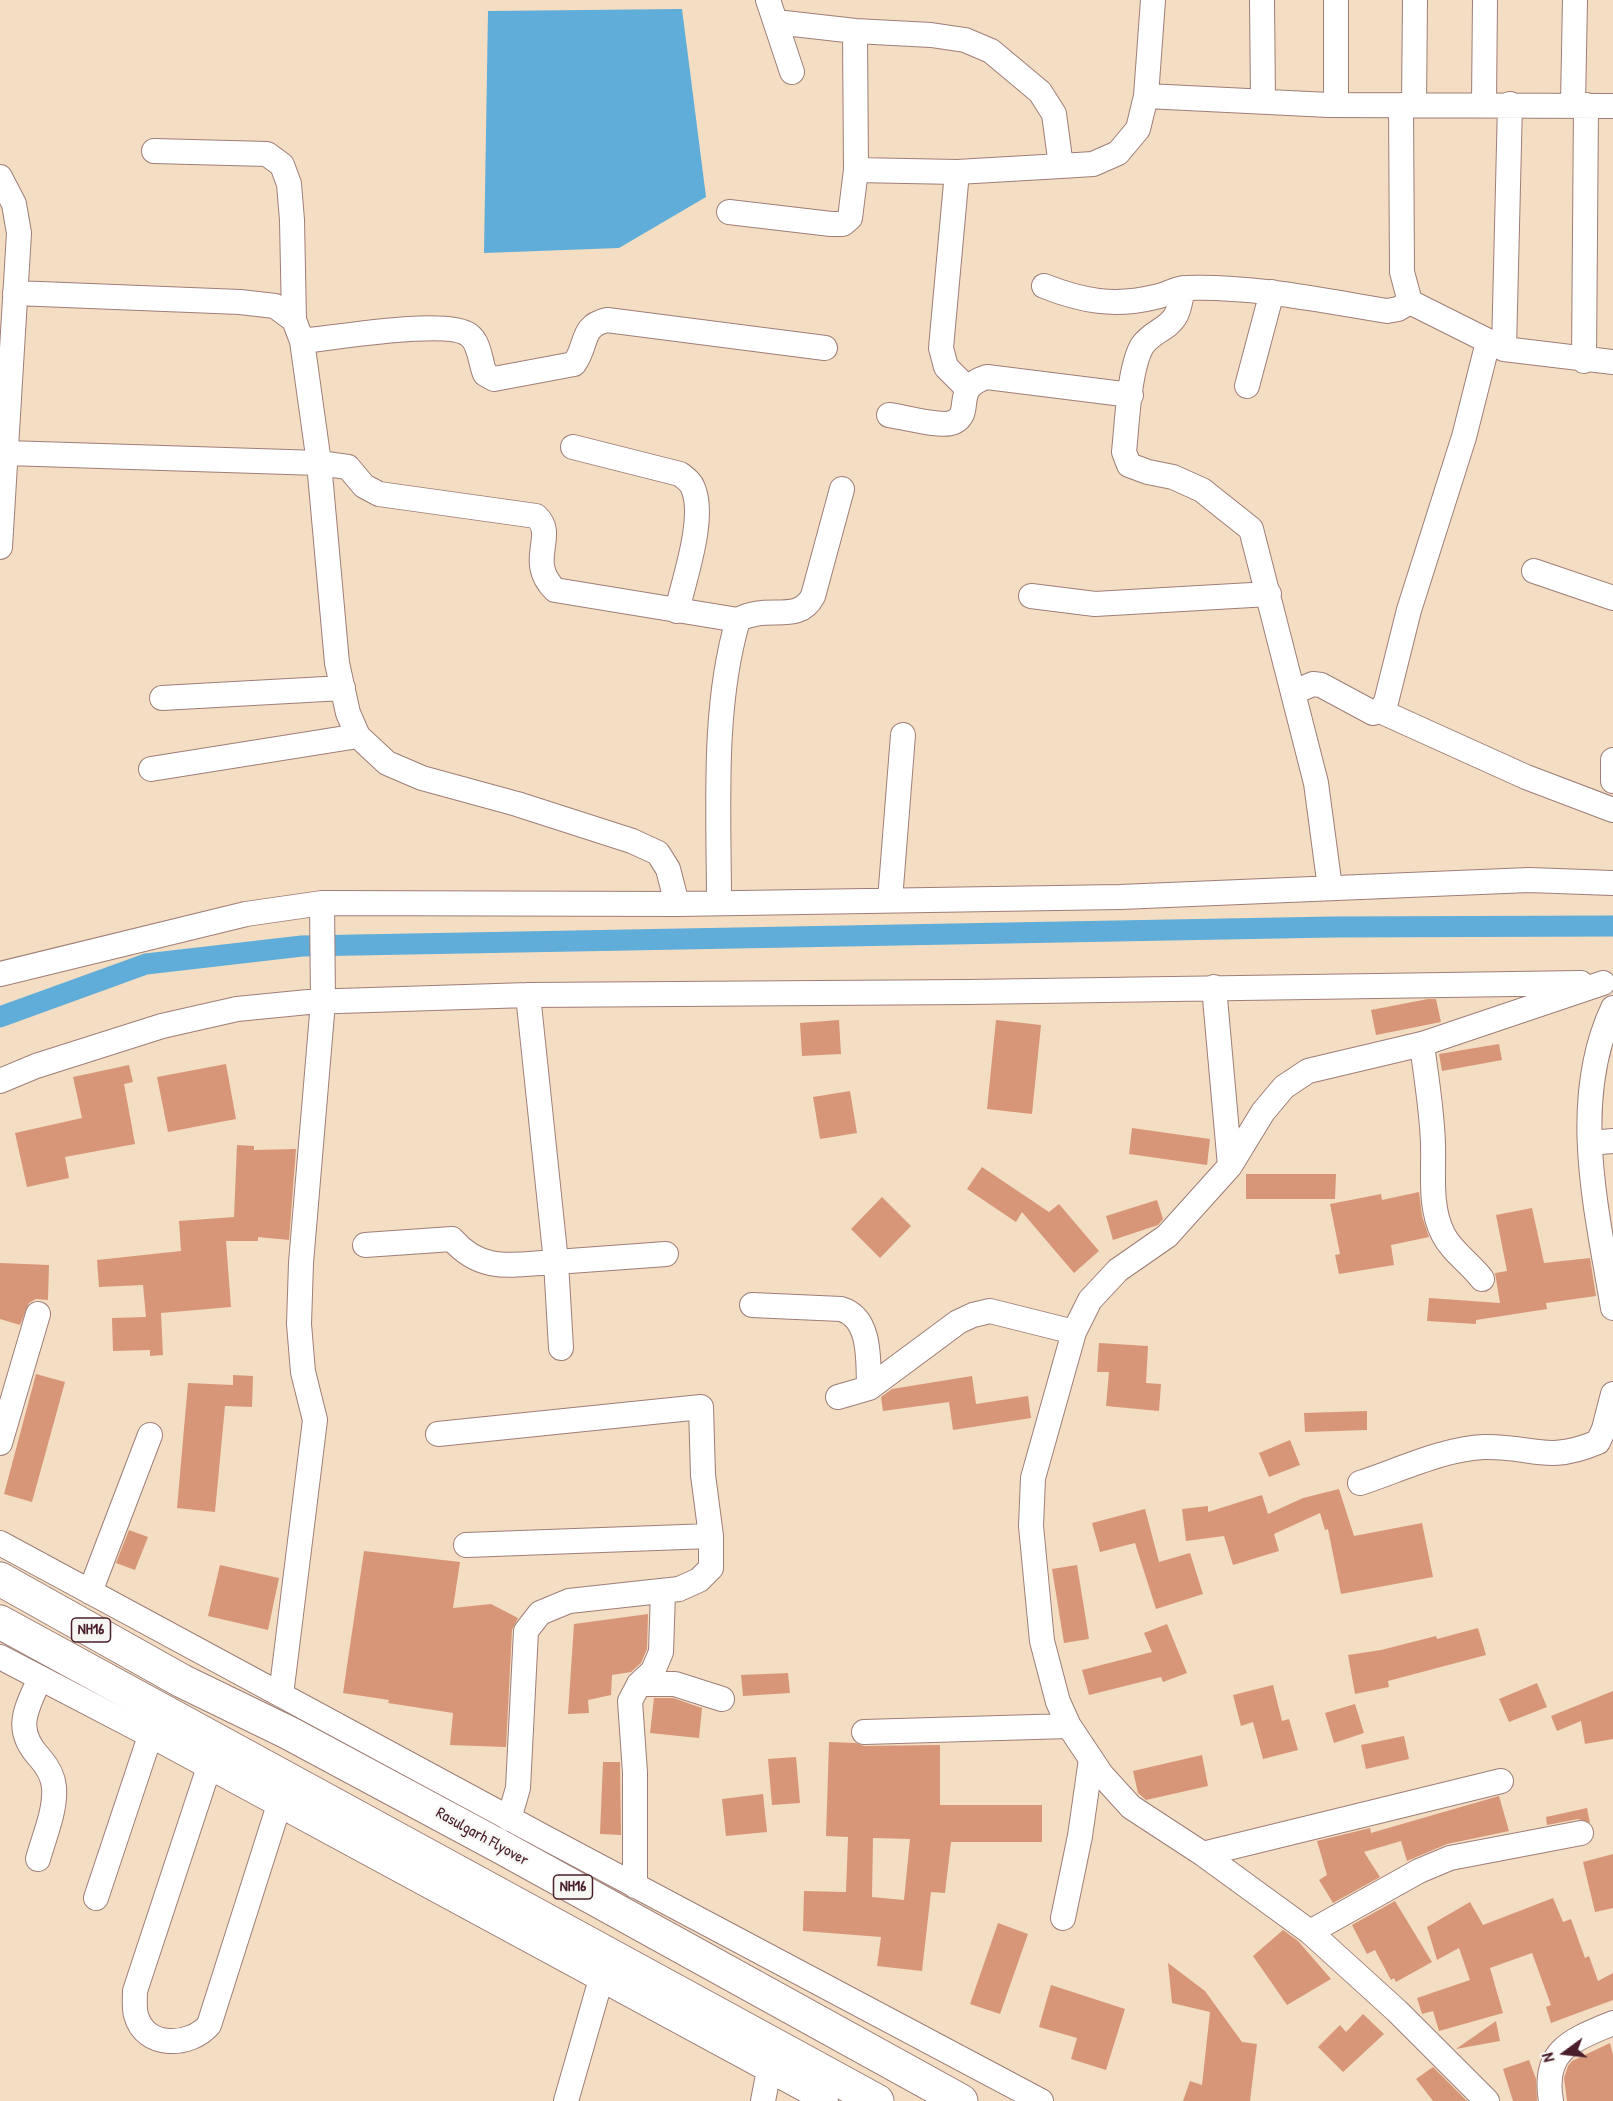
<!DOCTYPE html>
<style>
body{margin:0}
#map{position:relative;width:1613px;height:2101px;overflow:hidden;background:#f3ddc3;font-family:"Patrick Hand",sans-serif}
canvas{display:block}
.north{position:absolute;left:1535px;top:2023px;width:60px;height:60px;-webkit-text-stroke:4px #f6f6f2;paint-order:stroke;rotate:255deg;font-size:16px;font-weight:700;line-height:24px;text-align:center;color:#4a1f2b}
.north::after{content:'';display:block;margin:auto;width:21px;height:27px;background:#4a1f2b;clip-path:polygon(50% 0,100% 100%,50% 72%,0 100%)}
</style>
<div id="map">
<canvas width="1613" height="2101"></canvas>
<div class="north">N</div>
</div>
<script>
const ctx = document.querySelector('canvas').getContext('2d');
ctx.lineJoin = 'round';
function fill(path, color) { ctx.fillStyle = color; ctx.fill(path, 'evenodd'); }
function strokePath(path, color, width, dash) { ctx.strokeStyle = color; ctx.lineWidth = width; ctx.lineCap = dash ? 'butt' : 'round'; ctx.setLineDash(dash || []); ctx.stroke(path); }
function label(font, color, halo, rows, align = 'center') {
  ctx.font = font + ' "Patrick Hand",sans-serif'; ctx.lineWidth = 4.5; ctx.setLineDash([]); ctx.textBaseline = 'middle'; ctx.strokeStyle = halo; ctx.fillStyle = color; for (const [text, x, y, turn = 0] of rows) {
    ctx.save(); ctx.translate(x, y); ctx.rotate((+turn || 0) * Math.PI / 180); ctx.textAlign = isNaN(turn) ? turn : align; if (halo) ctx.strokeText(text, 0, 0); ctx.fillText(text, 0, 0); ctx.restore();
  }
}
fill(new Path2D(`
 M682,9l24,188 -87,51 -135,5 4,-242z`), '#5fadd8');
strokePath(new Path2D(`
 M0,1017l146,-53 156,-18 1031,-19 280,-1`), '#5fadd8', 21);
fill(new Path2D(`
 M1428,999h8l5,23 -65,13 -5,-25z
 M839,1020l2,34 -39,2 -2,-33z
 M996,1020l45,5 -9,89 -45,-5z
 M1499,1044l3,16 -60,11 -3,-17z
 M226,1064l10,55 -68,13 -11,-55z
 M129,1065l4,17 -9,2 11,60 -70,13 4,21 -42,9 -12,-54 67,-15 -9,-41z
 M850,1091l7,42 -37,6 -7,-42z
 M1132,1128l78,11 -3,26 -78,-11z
 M237,1145l17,1v4l42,-1 -7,91 -31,-3v4h-32l5,66 -70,6 2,42 -13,1v-6l-37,1 -1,-33 34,-1 -3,-32 -44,2 -2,-27 84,-9 -2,-30 55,-4z
 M982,1167l67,45 10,-8 40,47 -25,22 -52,-61 -6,10 -49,-33z
 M1246,1174h90l-1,25h-89z
 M1419,1192l3,24 7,21 -38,8 3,20 -55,9 -4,-19 5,-1 -10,-50 51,-10 1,6z
 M882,1197l29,29 -31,32 -29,-29z
 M1157,1200l6,19 -5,6 -45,15 -7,-24z
 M1532,1208l12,55 46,-5 6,38 -50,7 1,6 -71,11v4l-49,-3 2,-23 71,5 -5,-30 12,-2 -11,-56z
 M0,1263l49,2 -1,35 -12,-1 -7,4 -9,22 -20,-6z
 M1099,1343l49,3 -2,37 15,1 -2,27 -53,-5 3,-34h-12z
 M36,1374l29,8 -33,120 -28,-8z
 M233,1375l20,1 -1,31 -27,-1 -10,106 -38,-4 11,-125 45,2z
 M972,1376l4,28 52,-8 3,22 -78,12 -4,-28 -66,9 -2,-14 11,-8z
 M1367,1411v19l-62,2 -1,-19z
 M1290,1440l10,25 -31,12 -10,-24z
 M1339,1489l15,47 68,-13 11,54 -92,17 -13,-65 -3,1 -5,-17 -46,21 5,17 -46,14 -9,-29 -38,5 -4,-32 26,-3v6l54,-17 6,19 35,-16z
 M1145,1509l14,53 31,-9 13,41 -47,15 -21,-66 -35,9 -8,-29z
 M129,1530l19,7 -13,33 -19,-7z
 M364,1551l96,11 -7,46 38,-4 27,14 -6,12 -6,117 -56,-2 3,-32 -65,-10 1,-3 -46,-7z
 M220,1565l59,13 -11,52 -60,-14z
 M1077,1565l12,74 -25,4 -12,-74z
 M648,1614l-1,35 -6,14 -10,9 -19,3 -1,20 -23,5 1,13 -21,1 6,-90z
 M1167,1624l20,49 -24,9 -2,-5 -72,18 -7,-25 70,-18 -8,-19z
 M1478,1628l8,27 -98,26 1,6 -34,7 -7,-39 33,-5 55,-14 1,3z
 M788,1673l2,20 -47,3 -2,-21z
 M1537,1683l10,24 -38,15 -10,-23z
 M1273,1685l9,36 7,-2 9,31 -35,9 -10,-37 -12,4 -8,-31z
 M1613,1691v48l-28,5 -4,-23 -24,10 -6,-15z
 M654,1698h19l29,10 -3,30 -49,-5z
 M1355,1704l9,29 -30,10 -9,-30z
 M1404,1736l5,23 -43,10 -5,-24z
 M829,1742l27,1 8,3 76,-1v60h102v37h-91l-6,51 -14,-1 -9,79 -45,-5 4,-29 -78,-6 1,-40 42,1 2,-55 -22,-1zM873,1838l37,1 -6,61 -32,-3z
 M1202,1755l6,31 -62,14 -8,-7 -5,-22z
 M796,1757l4,46 -28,2 -4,-46z
 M603,1762h17l1,73 -21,-1z
 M763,1794l4,38 -41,4 -4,-37z
 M1499,1796l10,35 -62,13 -40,17 -6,-20 -37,11 16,25 -47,26 -14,-23 8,-5 -10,-34 53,-13 1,5z
 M1587,1808l3,15 -12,-4 -31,6 -1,-8z
 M1613,1854v54l-18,4 -12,-50z
 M1553,1898l10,24 8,-3 14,39 4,-2 9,25 15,-8v27l-62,23 -5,-16 5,-2 -19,-52 -42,15 13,45 -64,18 -6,-20 -11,3 -5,-16 53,-18 -11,-32 -22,12 -10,-33 43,-25 13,23z
 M1395,1901l37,61 -36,20 -2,-4 -3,2 -16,-30 -8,4 -15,-29z
 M998,1923l30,11 -28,80 -30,-10z
 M1283,1930l15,11 33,38 -44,26 -34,-49z
 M1168,1963l37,28 37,51 15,2 -7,57h-67l7,-20 12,4 8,-73 -38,-9z
 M1051,1985l74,24 -19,61 -35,-11 6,-21 -38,-11z
 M1363,2014l21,20 -41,38 -25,-25 22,-22 6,7z
 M1496,2021l4,20 -44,8z
 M1610,2043l3,12v46h-46l-3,-23 4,-12 4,-5z
 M1529,2060l7,19 1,22h-24l-10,-32z
 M1433,2067l34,34h-34l-17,-22z`), '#d89679');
const minor = new Path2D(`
 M768,0l24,72
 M1262,0l1,101
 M776,22l79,9 76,4 34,5 26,11 49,41 14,22 7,52
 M1146,96l183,9 284,1
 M1484,103l1,-103
 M1336,104v-104
 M1573,104l2,-104
 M1401,105l1,167 8,30 94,47 109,13
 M1414,105l1,-105
 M154,151l113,3 15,11 7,19 3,36 2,100
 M856,170l101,2 104,-6 32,-2 25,-11 20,-24 8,-33 7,-96
 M957,172l-16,176 5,19 21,21
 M0,177l14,27 5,29 -19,314
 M729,212l102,12h12l7,-6 6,-48 -1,-139
 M1044,286c38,15 70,21 111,11 11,-2 21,-9 31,-9 68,-2 134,12 201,23l11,-2 12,-7
 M1183,288c-2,8 -3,20 -7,27 -7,14 -25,17 -34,31 -13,23 -15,78 -18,106l5,13 19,7 25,5 29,13 49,39 65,254 14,105
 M15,293l225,9 35,4 19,14 8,21 17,122 18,200 11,50 10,23 29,27 35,15 95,26 115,37 26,12 10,16 9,35
 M302,341c31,-3 145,-23 167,-6 11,8 11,27 16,39l9,5 80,-15c14,-19 6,-38 33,-44l218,28
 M1504,349l6,-245
 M1584,361l2,-256
 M1247,386l25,-94
 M889,415c15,2 53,13 65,7 20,-10 -3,-34 33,-45l144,18
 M573,447l107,27c5,4 11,8 13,14 13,30 -9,91 -16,123
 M7,453l312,10 29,4 16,19 15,8 157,22c22,20 -11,44 19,74l183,30
 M1534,571l79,27
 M1031,596l64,8 174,-10
 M1294,692l19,-8 8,1 52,28 7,-2 6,-9 23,-92 55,-173 24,-95
 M162,698l181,-10
 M1380,711l146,66 87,33
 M1613,760v21
 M151,769l207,-33
 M890,900l13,-165
 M719,903c0,-92 -7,-195 19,-283 29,-17 60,5 75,-24l29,-107
 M0,974l246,-60 76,-11 355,1 443,-7 409,-17 84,3
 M1214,987l16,179
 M1613,1008c-44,94 -16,203 0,300
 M1422,1044c4,33 10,66 11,100 1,30 -4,62 10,90 9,18 27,29 39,45
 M0,1081l36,-15 126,-40 75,-17 71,-7 220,-7 440,-3 613,-9
 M1590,1143l23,-2
 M365,1245l87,-6c30,35 62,25 104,23l-28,-267
 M752,1305l89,4c31,9 27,53 28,79
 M561,1348l-5,-86 110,-8
 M838,1397l31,-9 89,-66 15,-7 17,-4 84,21
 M438,1434l263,-27 2,68 8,61v32l-12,12 -20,9 -110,12 -29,12 -14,18 -8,157 -9,31
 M0,1443l38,-129
 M1360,1483c37,-12 86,-35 124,-36 50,-1 62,17 114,-5l6,-13 9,-35
 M0,1543l544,294 497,264
 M466,1545l245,-9
 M90,1592l60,-157
 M0,1657l165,86 661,358
 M639,1684h36l47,15
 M281,1695l34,-275 -12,-48 -4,-48 2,-61 22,-261 -1,-99
 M864,1732l205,-6
 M209,1767l-74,224c0,7 -1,17 1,24 9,34 54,32 73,10l70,-220
 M1203,1854l298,-73
 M38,1859c6,-22 18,-49 16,-72 -1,-11 -7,-21 -14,-29 -27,-29 -14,-48 0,-80
 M635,1886v-113l-5,-72 9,-17 14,-13 8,-19 2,-60
 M96,1898l54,-162
 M1063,1918l17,-82 11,-77
 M1310,1932l109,-61 31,-13 131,-25
 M566,2101l35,-122
 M763,2101l6,-31
 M1487,2101l-90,-90 -87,-79 -107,-78 -72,-47 -30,-33 -32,-48 -11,-24 -16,-61 -11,-115 2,-48 41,-146 16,-32 28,-30 49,-34 63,-70 33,-54 21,-25 24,-16 114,-27 181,-61
 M1551,2101c-9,-51 21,-61 62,-78`);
const highway = new Path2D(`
 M0,1579l182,102 107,52 214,115 458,253
 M0,1622l877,479`);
strokePath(minor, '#9e7e77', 26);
strokePath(highway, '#9e7e77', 35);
strokePath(minor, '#fff', 24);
strokePath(highway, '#fff', 33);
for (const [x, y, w] of [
 [91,1630,39],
 [573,1887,39]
]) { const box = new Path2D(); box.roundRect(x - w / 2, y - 12, w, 24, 4.5); ctx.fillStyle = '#f6f6f2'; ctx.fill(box); strokePath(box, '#4a1f2b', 1.5); }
label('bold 15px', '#4a1f2b', null, [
 ["NH16",91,1630],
 ["NH16",573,1887]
]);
label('16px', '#4a1f2b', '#f6f6f2', [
 ["Rasulgarh Flyover",482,1837,29]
]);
</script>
